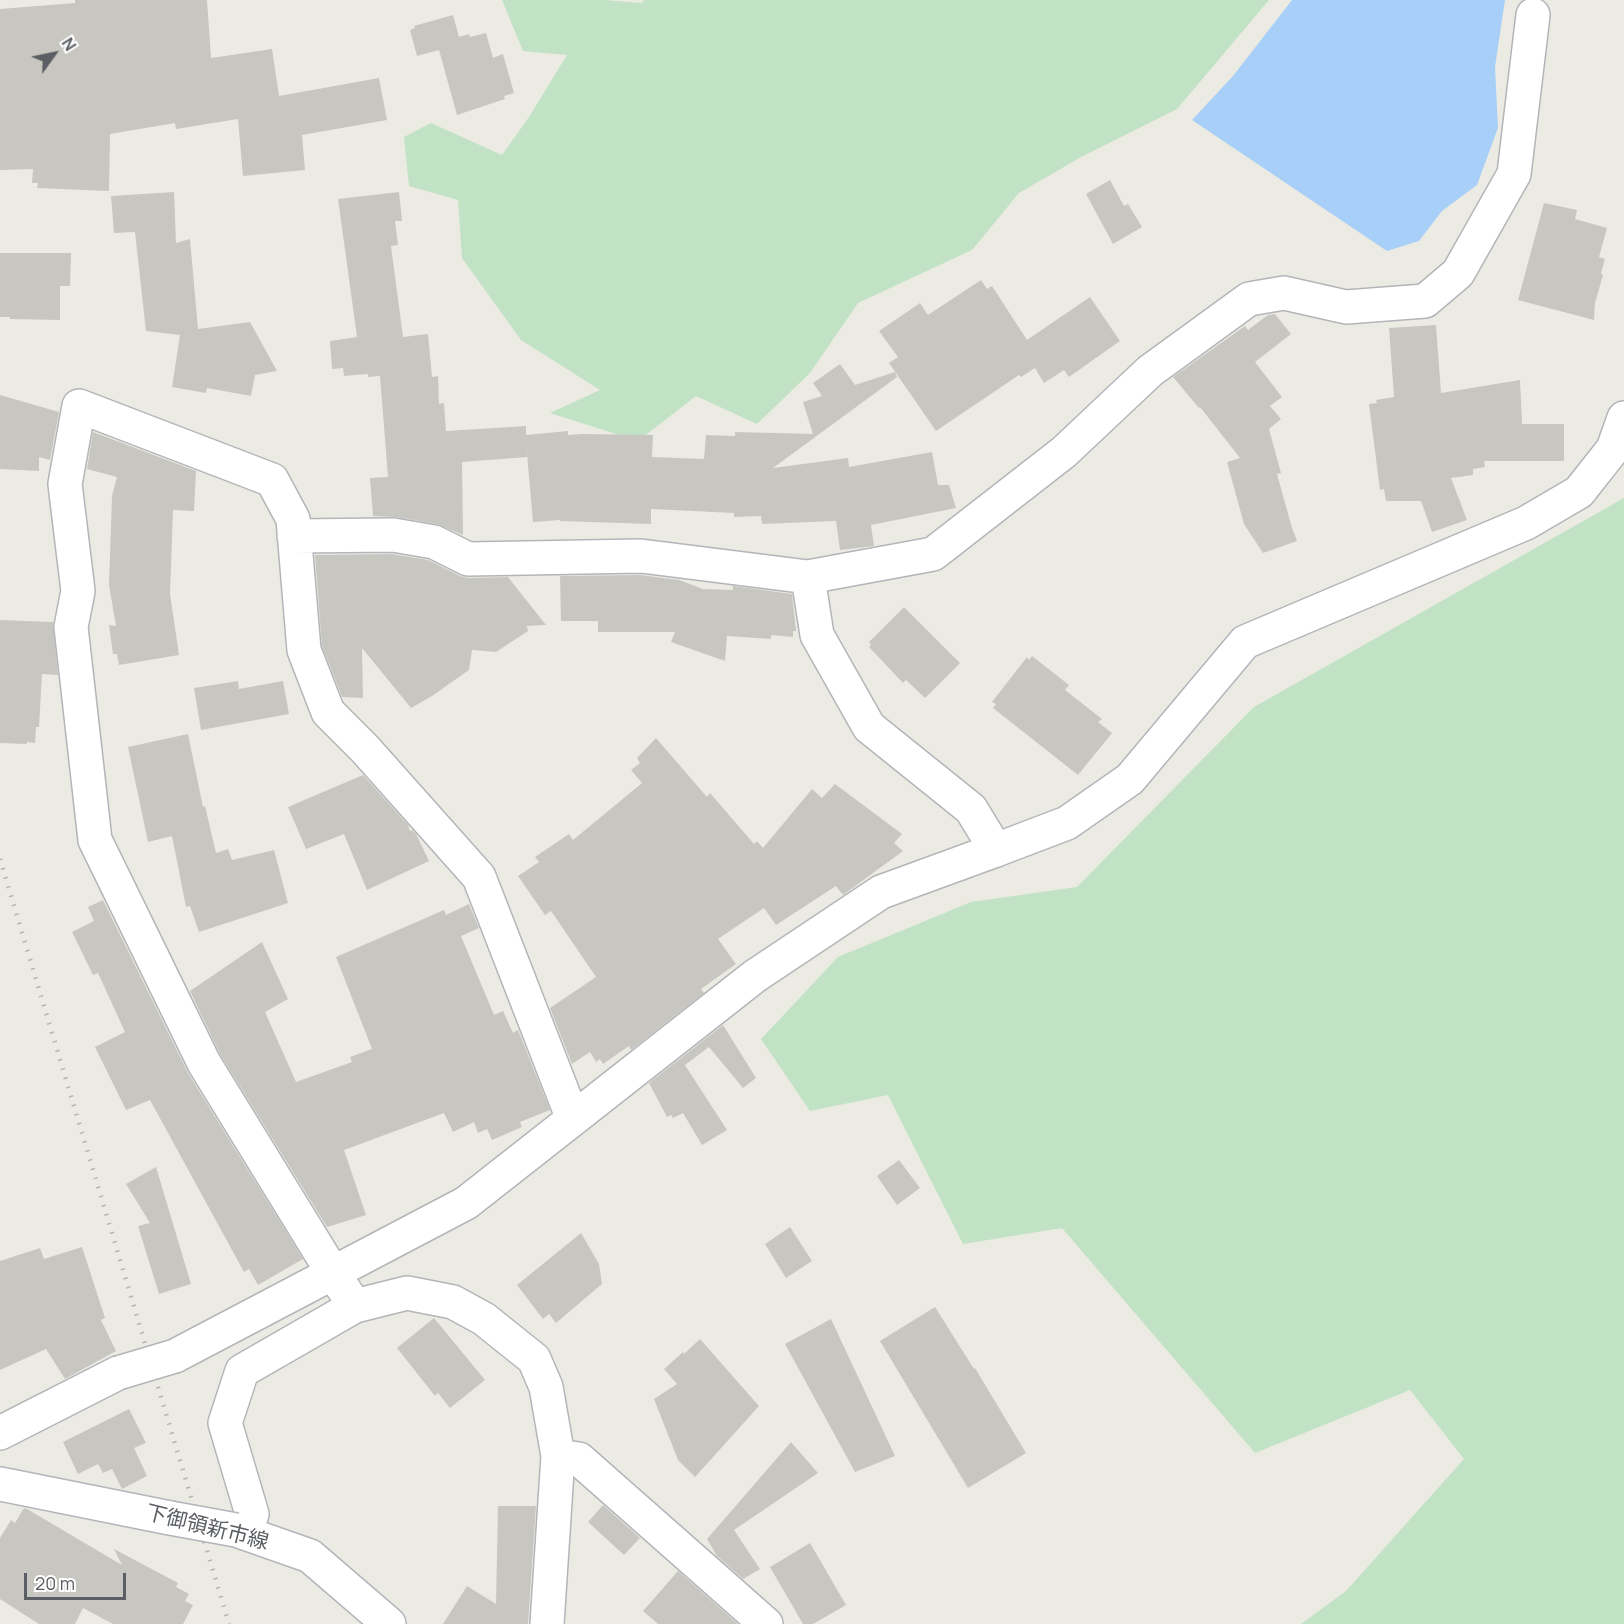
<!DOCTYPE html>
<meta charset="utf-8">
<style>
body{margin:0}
#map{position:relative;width:1624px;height:1624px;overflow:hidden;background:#ecebe3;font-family:Manrope,sans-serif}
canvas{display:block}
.north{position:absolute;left:24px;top:24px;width:60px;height:60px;-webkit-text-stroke:4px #fff;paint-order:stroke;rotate:57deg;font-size:16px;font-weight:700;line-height:24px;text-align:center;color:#5b5e62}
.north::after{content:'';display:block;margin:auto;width:21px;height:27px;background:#5b5e62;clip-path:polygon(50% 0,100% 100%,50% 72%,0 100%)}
.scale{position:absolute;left:24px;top:1573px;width:102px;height:27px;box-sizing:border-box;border:3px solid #5b5e62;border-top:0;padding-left:8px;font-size:18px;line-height:21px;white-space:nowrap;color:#5b5e62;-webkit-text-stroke:4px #fff;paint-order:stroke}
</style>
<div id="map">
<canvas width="1624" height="1624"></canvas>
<div class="north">N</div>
<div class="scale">20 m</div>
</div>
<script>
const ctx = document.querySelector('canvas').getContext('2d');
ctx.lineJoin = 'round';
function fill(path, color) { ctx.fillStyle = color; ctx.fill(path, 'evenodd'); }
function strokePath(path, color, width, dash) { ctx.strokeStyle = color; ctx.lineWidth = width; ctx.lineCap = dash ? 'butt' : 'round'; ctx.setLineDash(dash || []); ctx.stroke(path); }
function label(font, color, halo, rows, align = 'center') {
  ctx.font = font + ' Manrope,"Noto Sans JP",sans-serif'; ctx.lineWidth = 4.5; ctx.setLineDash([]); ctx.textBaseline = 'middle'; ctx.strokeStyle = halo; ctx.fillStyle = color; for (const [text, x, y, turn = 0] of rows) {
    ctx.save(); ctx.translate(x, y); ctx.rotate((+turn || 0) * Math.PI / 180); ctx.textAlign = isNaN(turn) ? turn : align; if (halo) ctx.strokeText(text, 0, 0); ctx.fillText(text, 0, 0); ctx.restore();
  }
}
fill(new Path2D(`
 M502,0h103l37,3 2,-3h625l-92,109 -96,48 -62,36 -47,57 -114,53 -48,70 -53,51 -61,-28 -58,45 -88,-28 50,-23 -79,-50 -59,-82 -4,-58 -49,-14 -5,-49 27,-14 71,32 27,-38 38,-62 -44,-4z
 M1624,498v1126h-323l45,-33 118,-132 -54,-69 -155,63 -193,-225 -99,16 -75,-149 -78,16 -49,-72 77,-82 133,-55 106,-15 177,-180z`), '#c1e2c4');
fill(new Path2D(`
 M1292,0h213l-10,67 3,61 -21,57 -35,26 -23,30 -32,10 -195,-131 41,-44z`), '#a8cff7');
fill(new Path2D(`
 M75,0h132l4,58 61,-9 7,47 100,-18 8,42 -85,15 3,35 -62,6 -5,-57 -62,10 -1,-6 -65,11 -1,57 -72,-3 1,-5h-6l1,-14 -33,1v-161l75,-6z
 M453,15l6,22 10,-3 1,3 16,-4 7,25 10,-4 11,39 -10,3 1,3 -48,16 -18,-65 -22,6 -7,-26 5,-2 -1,-2z
 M1110,180l14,26 4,-2 14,23 -29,17 -27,-50z
 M174,192l2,51 14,-4 8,90 52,-7 27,49 -22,4 -4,21 -44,-8 -1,5 -34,-6 8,-52 -34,-4 -11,-99 -21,1 -3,-37z
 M399,192l3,29h-7l3,24 -7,1 12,91 25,-3 4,43 6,-1 1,28 5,-1 2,28 80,-5v9l42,-4v4l14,-1 71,1 -1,22 52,2 2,-24 29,1v-4l78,2 -10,-32 19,-6 -9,-13 27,-19 15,21 40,-13 2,5 -124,91 75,-10 1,9 83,-15 6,33h11l7,23 -85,17 3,21 -34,4 -4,-29 -74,3 -1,-8 -27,1v-4l-83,-4v15l-91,-3v-1l-27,2 -7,-79 1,14 -65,5 1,73 -26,-11 -41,-7 -23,-1 -3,-38 18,-1 -8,-101 -12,1v-3l-24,2 -1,-8 -11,1 -2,-28 27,-4 -19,-138z
 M1544,203l33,7 -2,9 32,9 -8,29 6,2 -4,14 2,2 -8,28 -1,17 -76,-20z
 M0,253h71l-1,33h-10v34l-50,-1v-2h-10z
 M981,280l6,9 5,-3 35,54 63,-43 30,44 -51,36 -5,-7 -20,13 -9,-15 -14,9 -2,-2 -83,56 -47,-68 9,-6 -19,-26 41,-28 8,12z
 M1275,314l16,20 -36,28 27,35 -12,9 11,13 -12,10 12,44 -4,1 15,54 5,13 -34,12 -19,-29 -17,-62 13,-4 -40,-51 -1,1 -26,-31 72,-51 3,4 20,-15z
 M1436,325l5,68 79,-13 2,44h42v37h-80l1,6 -12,2v6l-22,3 16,42 -35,12 -11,-31h-35l-2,-12 -4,1 -11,-86 8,-1 -1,-3 18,-3 -5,-69z
 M0,395l59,17 -9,48 -11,-3v14l-39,-2z
 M93,432l103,39 -2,40 -21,-1 -3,84 9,61 -60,10 -2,-11h-4l-4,-29 7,1 -7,-41 3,-89 5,-19 -30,-8z
 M392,554l36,6 32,16 8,2 40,-1 38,48 -19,1 1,5 -32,21 -24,-2 -3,20 -37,26 -21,12 -49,-60 1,50 -21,-1 -20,-51 -7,-91z
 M640,575l39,5 24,9 30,1v-4l59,8 4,37h-3v6l-22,-2v4l-44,-3 -2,25 -54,-19 4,-10h-77v-11h-37l-1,-45z
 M904,607l56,56 -35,35 -19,-18 -3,3 -34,-36 2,-2 -2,-3z
 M0,620l53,2 5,53 -16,-1 -3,53h-3l-1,16 -8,-1v2l-27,-1z
 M1032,656l37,29 -4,5 37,29 -4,3 14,11 -34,42 -85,-67 3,-4 -4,-2 35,-45 2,3z
 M238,681l1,8 44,-8 6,33 -88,16 -7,-42z
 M188,734l15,73 2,-1 11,47 12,-4 4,11 42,-10 14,53 -89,29 -9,-26 -4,1 -14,-71 -24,6 -20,-95z
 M656,738l51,59 3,-4 44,51 3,-3 6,7 49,-59 10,9 13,-14 67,50 -8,9 9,8 -60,44 -7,-9 -60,39 -12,-17 -46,31 18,25 -35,25 3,4 -73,57 -2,-4 -26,18 -3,-5 -4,3 -6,-10 -18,12 -22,-56 46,-31 -45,-66 -6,4 -27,-39 21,-14 -4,-5 34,-23 4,6 69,-57 -11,-13 9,-7 -3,-5z
 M363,775l45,50 2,6 2,-1 4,4 13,27 -62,29 -23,-56 -38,15 -18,-42z
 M103,900l85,173 115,186 -45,26 -9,-16 -5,3 -94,-172 -24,10 -31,-63 30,-15 -27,-59 -5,2 -21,-43 22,-11 -6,-14z
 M469,904l10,24 -18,8 33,79 9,-4 10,22 5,-3 32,80 -30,12 2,5 -30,13 -5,-11 -9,4 -4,-11 -21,10 -9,-19 -100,37 22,65 -39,12 -107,-173 -30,-63 72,-49 26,57 -23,13 31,70 56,-20 -2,-5 22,-8 -36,-92 108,-47 2,5z
 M723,1025l33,53 -13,10 -34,-41 -24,18 42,65 -25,15 -19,-32 -10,5 -2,-3 -4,2 -18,-34z
 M899,1160l21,28 -23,17 -20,-29z
 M156,1167l35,117 -32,10 -21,-68 12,-3 -24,-39z
 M790,1227l22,34 -26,17 -21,-34z
 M581,1233l18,31 3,20 -46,39 -7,-9 -6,5 -26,-34z
 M82,1247l23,71 -4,2 15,31 -51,28 -19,-30 -46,21v-109l40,-13 4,11z
 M935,1307l39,62 1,-1 51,85 -58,35 -88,-147z
 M434,1318l51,62 -35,28 -12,-15 -3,3 -38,-48z
 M831,1319l64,137 -40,16 -70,-128z
 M700,1339l59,67 -64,71 -17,-17 -24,-61 23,-15 -13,-15 19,-17 1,2z
 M129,1409l17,34 -12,5 13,28 -25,13 -10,-20 -9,4 -5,-9 -20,10 -15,-32z
 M791,1442l27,31 -84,57 26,39 -17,10 -26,-23 -10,-17z
 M603,1505l37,33 -16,17 -36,-33z
 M498,1506h38l-8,118h-85l24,-38 29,18z
 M24,1508l3,1 95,56 -8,-16 64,34 -2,4 13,7 -4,7 8,4 -10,19h-70l-30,-16 -8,16h-36l-39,-25v-61l11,-18 4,3z
 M810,1543l36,62 -33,19h-10l-33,-57z
 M678,1571l60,53h-80l-15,-13z`), '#c8c6c0');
const street = new Path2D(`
 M294,536l99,-1 41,7 34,17 173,-3 167,21 125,-23 131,-102 86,-81 99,-72 35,-6 62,14 79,-6 33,-28 56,-99 19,-159
 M355,1306l-22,-33 -129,-210 -109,-223 -24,-213 7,-36 -13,-107 14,-78 193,74 21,39 11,131 24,62 37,37 114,128 94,242
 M175,1356l291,-153 289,-227 126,-84 115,-42 -25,-41 -102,-82 -52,-92 -9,-58
 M0,1433l118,-60
 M558,1456l21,3 187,165
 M245,1533l7,-19 -27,-91 17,-52 113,-65 52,-13 46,9 31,17 50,40 12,28 12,69 -11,168`);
const secondary = new Path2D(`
 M996,850l71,-27 63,-44 115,-137 281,-119 53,-31 34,-43 11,-31
 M0,1484l170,34
 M236,1530l74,26 79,68`);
strokePath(street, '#b3b5b9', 36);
strokePath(secondary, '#b2b5b9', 36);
strokePath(street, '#fff', 33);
strokePath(secondary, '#fff', 33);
strokePath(new Path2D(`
 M0,859l229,765`), '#b3b4b4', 4.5, [1.5, 8]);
const streetBridge = new Path2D(`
 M118,1373l57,-17`);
const secondaryBridge = new Path2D(`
 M170,1518l66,12`);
strokePath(streetBridge, '#b3b5b9', 36, []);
strokePath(secondaryBridge, '#b2b5b9', 36, []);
strokePath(streetBridge, '#fff', 33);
strokePath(secondaryBridge, '#fff', 33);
label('21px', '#5b5e62', '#fff', [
 ["下御領新市線",207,1528,14]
]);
</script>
